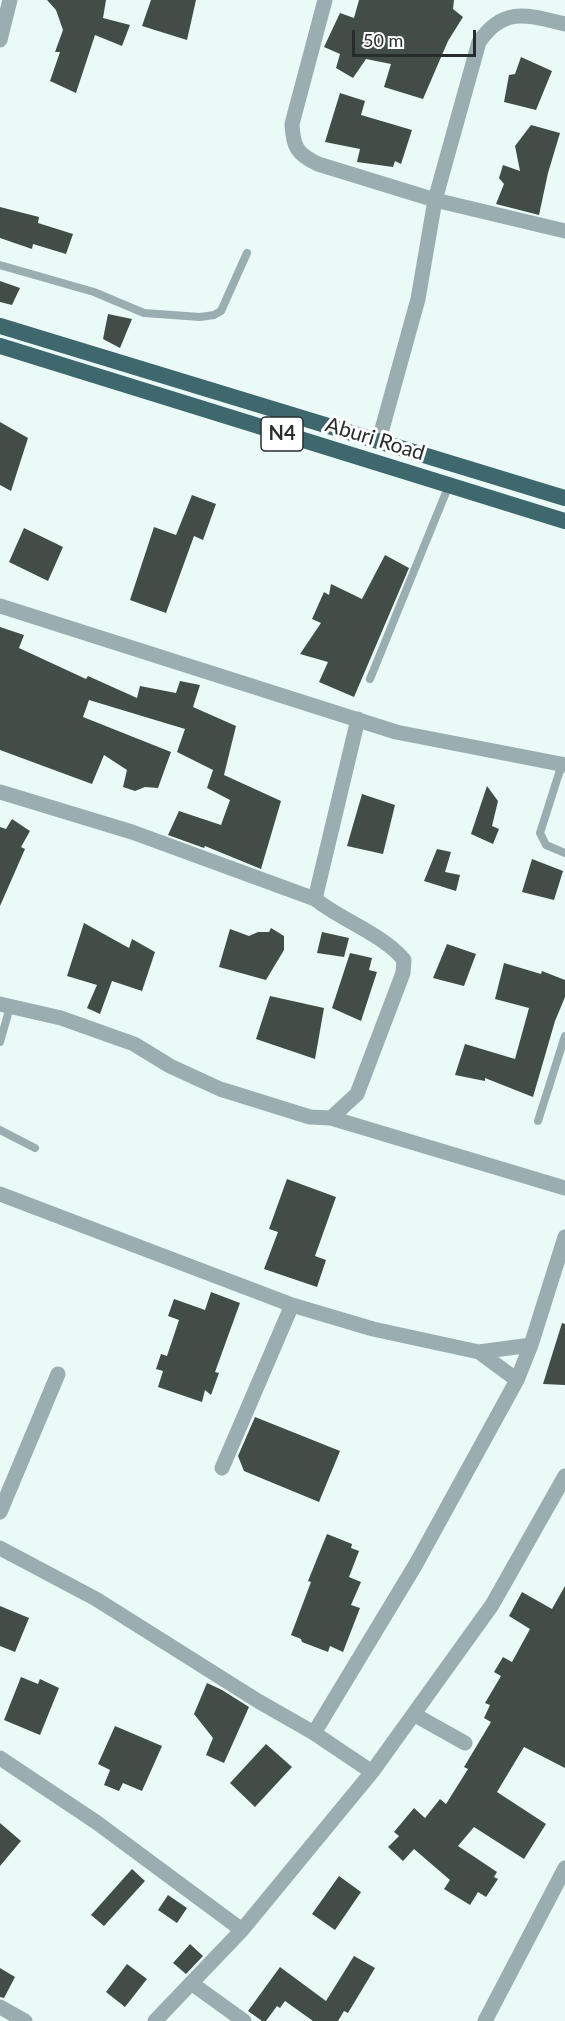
<!DOCTYPE html>
<style>
body{margin:0}
#map{position:relative;width:565px;height:2021px;overflow:hidden;background:#e9faf7;font-family:Lato,sans-serif}
canvas{display:block}
.scale{position:absolute;left:352px;top:30px;width:124px;height:27px;box-sizing:border-box;border:3px solid #272d2c;border-top:0;padding-left:8px;font-size:18px;line-height:21px;white-space:nowrap;color:#272d2c;-webkit-text-stroke:4px #fff;paint-order:stroke}
</style>
<div id="map">
<canvas width="565" height="2021"></canvas>
<div class="scale">50 m</div>
</div>
<script>
const ctx = document.querySelector('canvas').getContext('2d');
ctx.lineJoin = 'round';
function fill(path, color) { ctx.fillStyle = color; ctx.fill(path, 'evenodd'); }
function strokePath(path, color, width, dash) { ctx.strokeStyle = color; ctx.lineWidth = width; ctx.lineCap = dash ? 'butt' : 'round'; ctx.setLineDash(dash || []); ctx.stroke(path); }
function label(font, color, halo, rows, align = 'center') {
  ctx.font = font + ' Lato,sans-serif'; ctx.lineWidth = 6; ctx.setLineDash([]); ctx.textBaseline = 'middle'; ctx.strokeStyle = halo; ctx.fillStyle = color; for (const [text, x, y, turn = 0] of rows) {
    ctx.save(); ctx.translate(x, y); ctx.rotate((+turn || 0) * Math.PI / 180); ctx.textAlign = isNaN(turn) ? turn : align; if (halo) ctx.strokeText(text, 0, 0); ctx.fillText(text, 0, 0); ctx.restore();
  }
}
fill(new Path2D(`
 M47,0h59l-3,18 27,7 -8,21 -27,-11 -19,58 -26,-12 10,-29h-5l8,-22 -7,-20z
 M151,0h45l-9,40 -45,-14z
 M359,0h95l-1,9 10,8 -15,24 -25,58 -39,-12 7,-23 -25,-5 -13,19 -17,-10 4,-14 -16,-7 16,-34 14,5z
 M521,57l31,14 -16,39 -32,-8 5,-27 6,-1z
 M340,93l25,8 -4,14 51,15 -11,34 -6,-3 -2,6 -36,-5 3,-13 -35,-7z
 M531,125l29,8 -12,40 -9,42 -43,-11 8,-20 -5,-6 4,-13 17,6 -5,-25z
 M0,207l39,10 -1,6 35,11 -7,20 -33,-10 -1,5 -32,-11z
 M0,281l20,7 -8,17 -12,-3z
 M108,314l24,5 -12,29 -17,-9z
 M0,422l28,16 -17,53 -11,-6z
 M192,495l24,9 -13,36 -9,-4 -28,77 -36,-13 24,-73 22,8z
 M24,528l39,19 -15,34 -39,-19z
 M385,555l24,13 -55,129 -35,-15 9,-20 -28,-8 21,-31 -9,-4 12,-27 5,3 2,-11 31,15z
 M0,627l24,8 -5,13 67,31 2,-3 49,22 3,-12 36,7 4,-12 20,4 -7,22 43,19 -12,49 57,26 -20,68 -56,-23 -1,2 -36,-13 11,-24 42,14 9,-25 -23,-12 6,-18 -36,-18 8,-23 -96,-29 -6,17 88,35 -13,36 -13,-1 -10,4 -12,-4 4,-17 -23,-15 -12,29 -92,-34z
 M487,786l11,15 -6,25 7,3 -6,15 -22,-10z
 M362,794l33,11 -12,49 -36,-8z
 M12,819l18,12 -9,16 4,2 -25,57v-79l6,2z
 M437,849l14,3 -6,20 15,3 -4,16 -32,-10z
 M532,859l31,12 -9,29 -32,-8z
 M84,923l45,25 3,-9 23,13 -13,39 -30,-10 -12,33 -13,-6 10,-23 -30,-9z
 M271,928l13,8v14l-18,30 -47,-13 11,-38 19,7 9,-4h11z
 M322,932l27,6 -5,19 -27,-4z
 M447,944l29,10 -12,32 -31,-8z
 M350,953l22,5 -3,12 8,2 -16,49 -29,-13z
 M504,963l37,11 1,-3 23,9v17l-10,24 -22,76 -48,-19v3l-30,-6 10,-31 50,15 14,-51 -34,-9z
 M270,996l54,12 -9,51 -59,-20z
 M287,1179l49,18 -21,59 11,4 -9,27 -53,-18 14,-37 -9,-3z
 M211,1292l29,11 -25,69 4,1 -8,22 -6,-5 -3,12 -44,-15 5,-16 -7,-2 5,-15 6,2 12,-36 -11,-4 6,-17 31,11z
 M562,1323l3,1v61l-22,-1z
 M255,1417l85,34 -21,51 -75,-31 -6,-15z
 M327,1534l25,10 -1,4 8,3 -10,26 12,5 -10,23 9,3 -17,44 -13,-6 -2,6 -26,-10 -1,-3 -10,-4 20,-53 -3,-1z
 M565,1586v182l-41,-21 -27,45 49,32 -22,35 -50,-32 -16,19 39,26 -3,5 4,2 -12,18 -8,-5 -8,13 -26,-16 6,-9 -36,-31 -11,12 -15,-14 11,-11 -5,-4 20,-24 11,10 15,-19 6,5 22,-35 -4,-2 27,-45 -7,-4 6,-13 -5,-2 16,-27 -7,-4 9,-15 9,5 18,-33 -21,-13 13,-24 30,17z
 M0,1606l29,12 -14,34 -15,-6z
 M21,1677l17,7 2,-5 19,9 -19,47 -36,-15z
 M207,1683l15,7 27,17 -25,56 -18,-8 7,-17 -19,-24z
 M115,1726l47,20 -20,45 -19,-8 -4,8 -15,-6 6,-15 -12,-6z
 M266,1744l26,23 -37,40 -25,-24z
 M0,1823l21,18 -21,25z
 M132,1869l13,12 -41,45 -13,-11z
 M339,1876l22,16 -26,38 -23,-16z
 M168,1895l19,13 -10,15 -19,-13z
 M190,1944l13,12 -17,18 -13,-11z
 M354,1956l21,12 -27,45 -4,-2 -6,10h-25l-28,-20 -5,7 -3,-2 -11,15h-4l-14,-10 32,-44 46,34z
 M127,1964l20,15 -22,28 -19,-15z
 M0,1968l15,9 -11,21 -4,-1z`), '#424d47');
strokePath(new Path2D(`
 M0,265l94,27 50,21 56,4 14,-2 7,-4 26,-58
 M370,679l79,-194
 M562,764l-22,69 6,12 19,8
 M0,1042l10,-35
 M538,1121l27,-85
 M0,1130l35,18`), '#9aaeb1', 8);
strokePath(new Path2D(`
 M325,0l-33,124c1,23 5,30 26,40l117,36 130,31
 M0,40l10,-40
 M379,440l39,-141 17,-99 44,-158c25,-36 49,-27 86,-18
 M0,606l396,126 169,33
 M0,792l132,40 183,67c26,21 69,36 89,61l-1,13 -46,121 -26,24 -21,-1 -90,-28 -50,-23 -36,-22 -73,-26 -61,-14
 M315,899l43,-180
 M331,1118l234,70
 M0,1194l292,111 81,24 106,23 52,-7
 M479,1352l38,28
 M222,1468l70,-163
 M0,1512l58,-138
 M0,1548l96,51 162,102 56,32 58,39
 M415,1715l50,28
 M314,1733l102,-169 101,-184 14,-35 34,-108
 M0,1758l96,64 146,108
 M191,1983l53,38
 M0,2007l25,14
 M155,2021l87,-91 130,-158 120,-167 73,-129
 M485,2021l80,-153`), '#9aaeb1', 15);
strokePath(new Path2D(`
 M0,326l565,172
 M0,346l565,175`), '#3e686d', 16);
for (const [x, y, w] of [
 [282,434,42]
]) { const box = new Path2D(); box.roundRect(x - w / 2, y - 17, w, 34, 4.5); ctx.fillStyle = '#fff'; ctx.fill(box); strokePath(box, '#272d2c', 1.5); }
label('bold 20px', '#272d2c', null, [
 ["N4",282,434]
]);
label('21px', '#272d2c', '#fff', [
 ["Aburi Road",375,439,17]
]);
</script>
